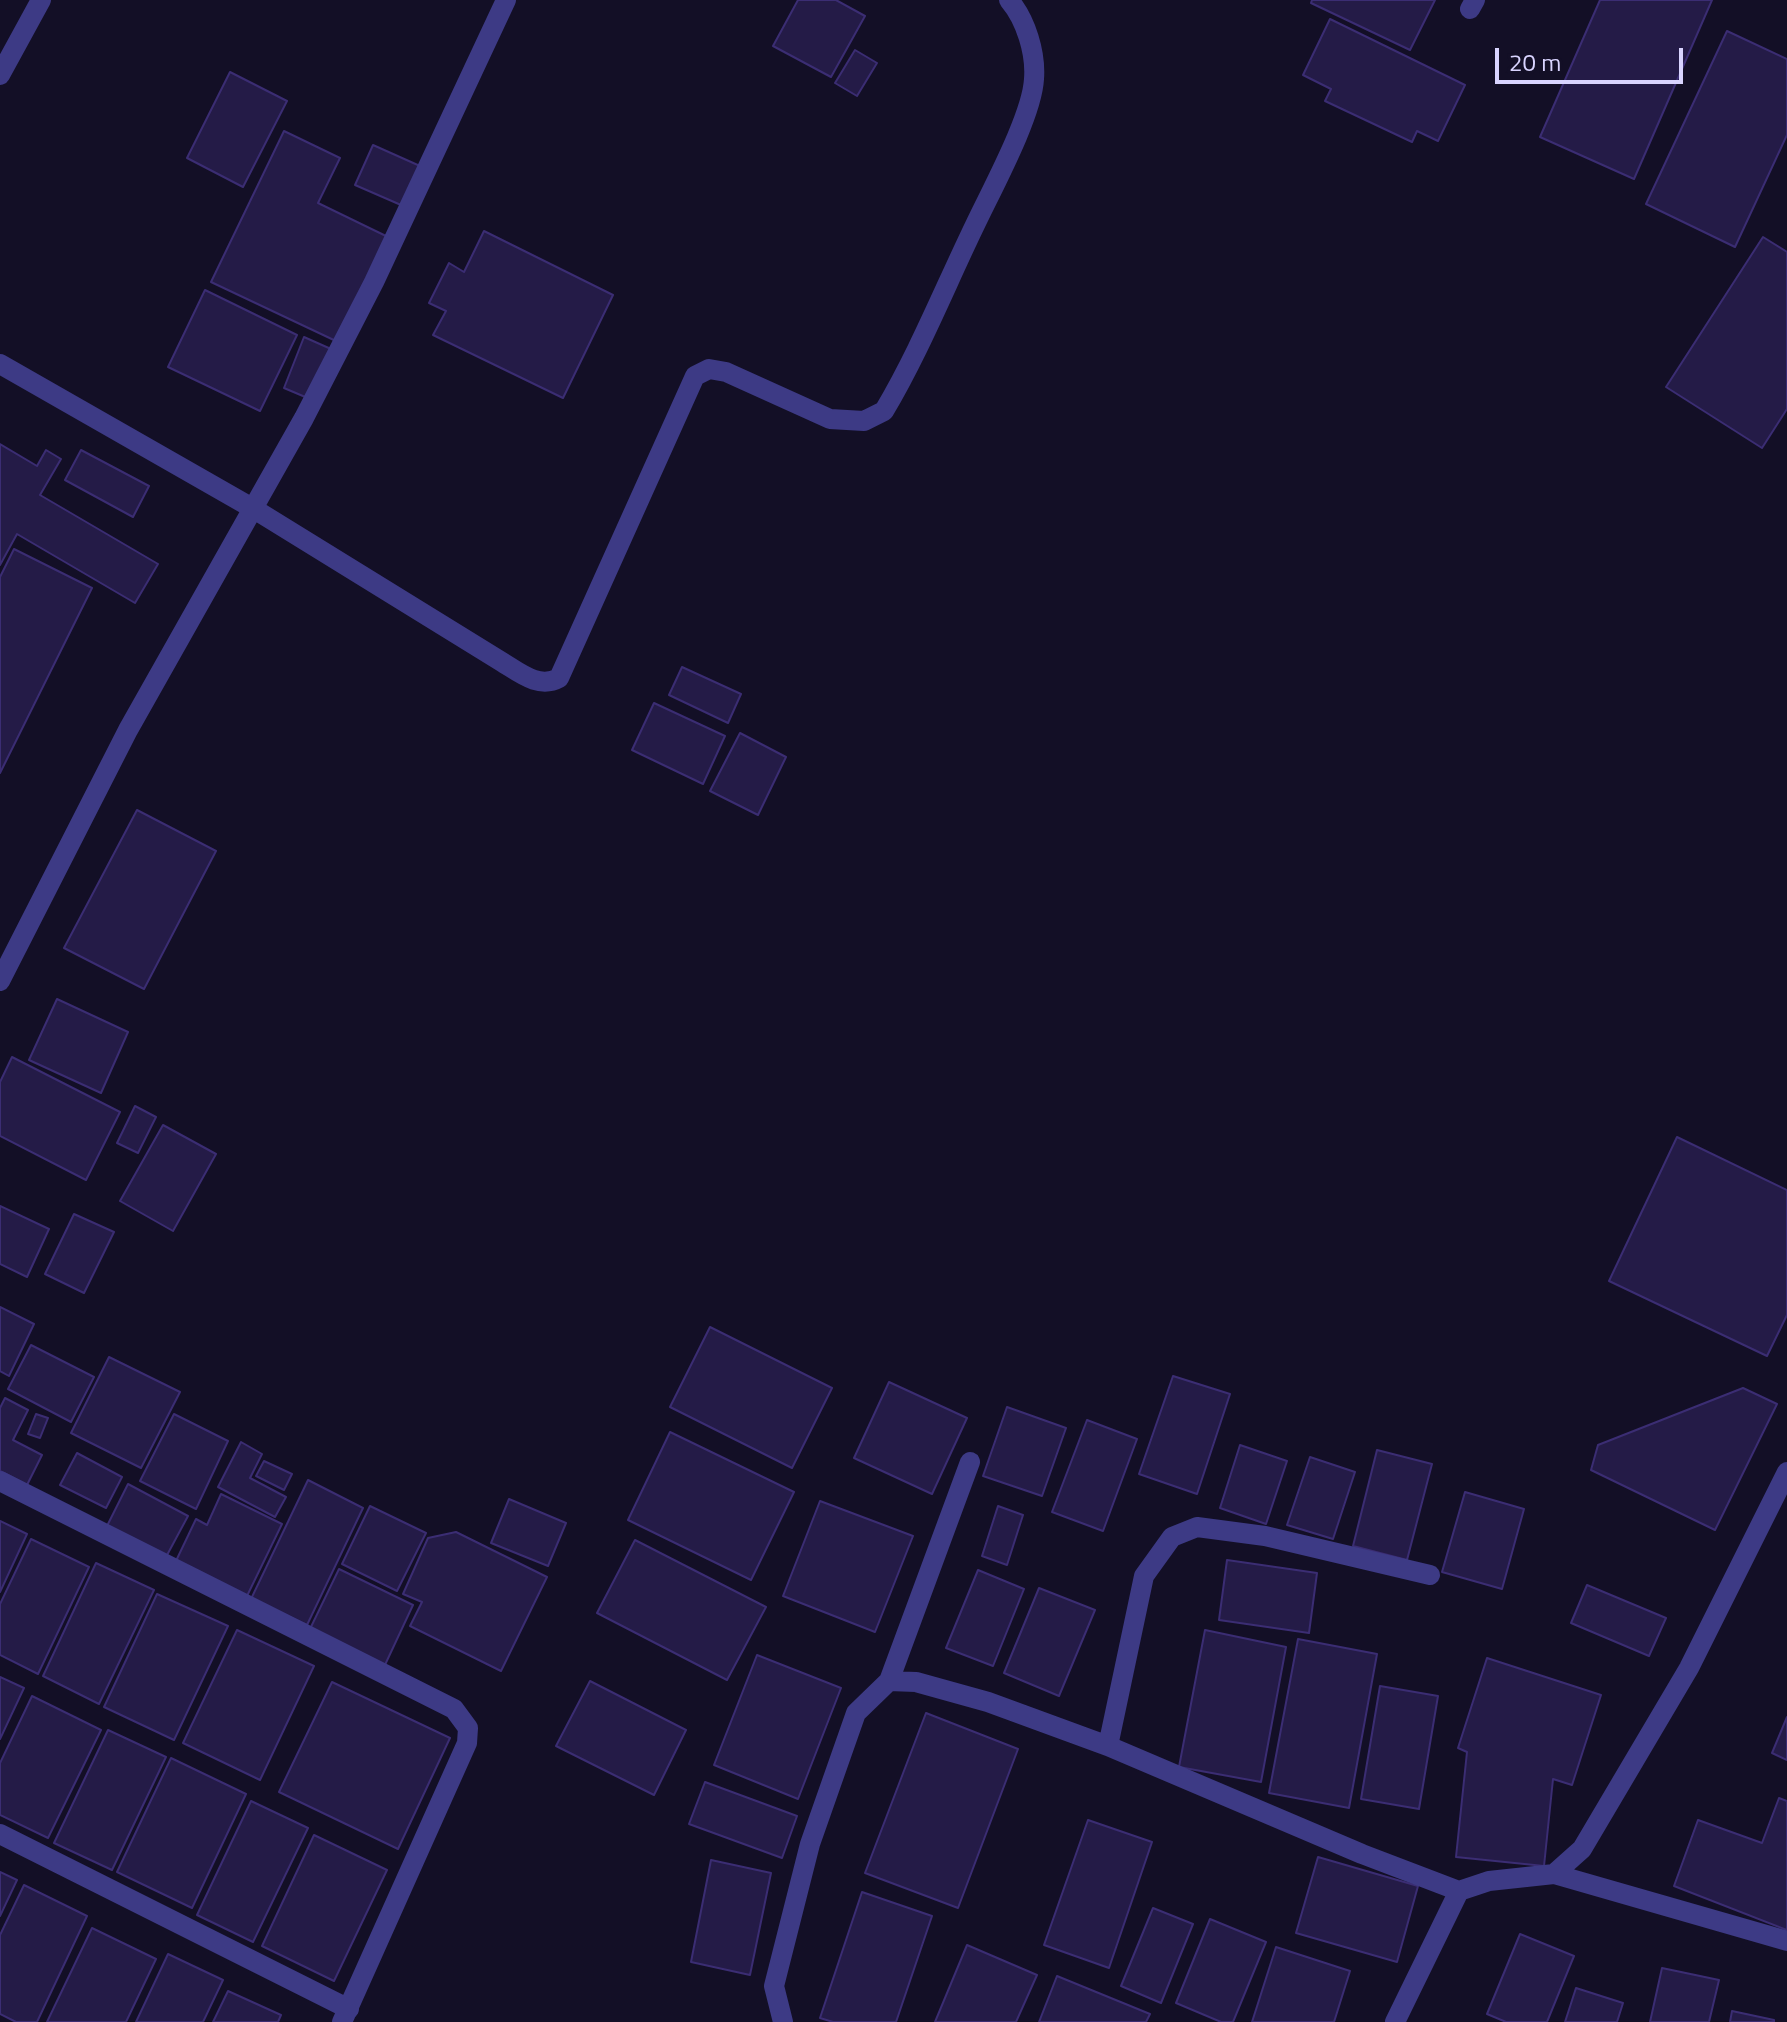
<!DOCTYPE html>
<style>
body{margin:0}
#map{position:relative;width:1787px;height:2022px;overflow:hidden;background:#130f26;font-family:"Titillium Web",sans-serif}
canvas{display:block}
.scale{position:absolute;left:1495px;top:48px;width:188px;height:36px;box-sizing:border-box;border:4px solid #d9d4ff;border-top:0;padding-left:10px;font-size:24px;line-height:28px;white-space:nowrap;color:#d9d4ff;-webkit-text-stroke:6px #130f26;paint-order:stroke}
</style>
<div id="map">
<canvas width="1787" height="2022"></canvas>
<div class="scale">20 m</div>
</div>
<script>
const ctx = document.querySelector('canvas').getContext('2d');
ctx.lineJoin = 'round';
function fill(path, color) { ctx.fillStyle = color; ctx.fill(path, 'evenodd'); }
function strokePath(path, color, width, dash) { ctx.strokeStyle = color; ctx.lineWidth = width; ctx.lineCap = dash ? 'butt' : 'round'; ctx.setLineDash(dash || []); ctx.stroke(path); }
const building = new Path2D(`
 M798,0h38l29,16 -34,61 -58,-31z
 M1312,0h123l-25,50 -99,-47z
 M1600,0h112l-78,179 -94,-42z
 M1330,19l135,66 -27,56 -21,-10 -5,11 -87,-41 6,-12 -28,-14z
 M1727,31l60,28v76l-52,112 -89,-43z
 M855,50l22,13 -20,33 -22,-13z
 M230,72l57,29 -44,86 -56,-29z
 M284,131l56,27 -22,45 70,34 -50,105 -127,-60z
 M373,145l47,21 -19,39 -46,-20z
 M484,231l129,64 -50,103 -130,-63 13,-24 -17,-8 20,-40 15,9z
 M1763,237l24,15v157l-25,39 -96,-61z
 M205,290l92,45 -37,76 -92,-44z
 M304,337l27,12 -21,50 -26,-11z
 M0,444l37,22 9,-16 15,9 -21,36 118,69 -23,39 -118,-69 -17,31z
 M81,450l68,36 -16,31 -68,-37z
 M14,549l78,39 -92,185v-196z
 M682,667l59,27 -13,29 -59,-28z
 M654,703l71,33 -22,48 -71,-34z
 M740,733l46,24 -28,58 -48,-24z
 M137,810l79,41 -72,138 -80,-41z
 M57,999l71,33 -27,61 -72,-33z
 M12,1057l108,55 -34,68 -86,-44v-54z
 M135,1106l21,11 -18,36 -21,-10z
 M163,1125l53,29 -43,77 -53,-30z
 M1677,1137l110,53v125l-20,41 -158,-75z
 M0,1206l49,23 -22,48 -27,-13z
 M74,1214l40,18 -30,61 -39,-19z
 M0,1307l34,17 -25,52 -9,-5z
 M710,1327l122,61 -40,80 -122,-61z
 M31,1345l63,32 -23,45 -63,-33z
 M109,1357l71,35 -39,76 -70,-35z
 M1173,1376l57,18 -33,100 -58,-20z
 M889,1382l78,36 -35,76 -78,-36z
 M1743,1388l34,16 -62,126 -124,-60 7,-25z
 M5,1398l23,12 -15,30 29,15 -15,30 -27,-14v-63z
 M1007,1407l59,21 -24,68 -59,-20z
 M36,1414l12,4 -8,20 -12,-4z
 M174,1414l54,27 -32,68 -56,-28z
 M1087,1420l50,19 -34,92 -51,-19z
 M670,1432l124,60 -43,88 -123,-60z
 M241,1442l21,12 -12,24 36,19 -11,20 -57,-30z
 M1240,1445l47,16 -21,63 -46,-16z
 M1377,1450l55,14 -25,96 -54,-14z
 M77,1453l45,24 -16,31 -46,-23z
 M1310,1457l45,15 -22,67 -46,-14z
 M264,1461l28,13 -8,16 -28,-14z
 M308,1480l55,28 -56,117 -56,-26z
 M128,1484l60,32 -22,41 -59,-31z
 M1465,1492l59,17 -22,80 -60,-17z
 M221,1494l61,30 -36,74 -71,-35 21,-44 11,6z
 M509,1499l57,24 -18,43 -57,-23z
 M820,1501l93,35 -38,96 -92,-36z
 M370,1506l56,27 -29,58 -55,-27z
 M998,1506l25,9 -16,50 -25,-9z
 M0,1521l27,13 -27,58z
 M456,1532l91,45 -46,94 -91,-45 12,-24 -19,-8 25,-56z
 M31,1539l58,28 -51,107 -38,-19v-51z
 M635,1540l131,67 -39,73 -130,-67z
 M1227,1560l90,13 -8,60 -90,-13z
 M96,1563l58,27 -55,114 -56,-28z
 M339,1569l74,36 -29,62 -75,-36z
 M978,1570l46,19 -31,77 -47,-18z
 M1587,1585l79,33 -17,38 -78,-33z
 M1039,1588l56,22 -36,86 -55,-23z
 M157,1594l71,32 -54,114 -70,-33z
 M237,1630l77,36 -54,114 -77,-37z
 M1205,1630l81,17 -25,135 -82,-15z
 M1298,1639l79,15 -28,154 -80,-15z
 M757,1655l84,33 -43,111 -84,-34z
 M1487,1658l114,37 -29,90 -19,-6 -9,87 -88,-9 11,-105 -9,-4z
 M0,1677l24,11 -24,51z
 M590,1681l96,49 -32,65 -98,-49z
 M332,1682l118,56 -52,111 -119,-57z
 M1380,1686l58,10 -19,113 -58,-10z
 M32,1696l69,34 -53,108 -48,-23v-52z
 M926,1713l92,36 -60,159 -93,-35z
 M1787,1717v43l-15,-7z
 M108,1730l58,27 -54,113 -58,-27z
 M171,1758l75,36 -54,114 -75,-36z
 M705,1782l92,34 -15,42 -93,-34z
 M1779,1798l8,3v129l-113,-44 24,-66 64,23z
 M251,1801l57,27 -55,114 -56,-27z
 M1088,1820l64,22 -43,126 -65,-23z
 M314,1835l73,35 -53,111 -72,-35z
 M1318,1857l100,29 -21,76 -101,-29z
 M711,1860l60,13 -21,102 -59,-13z
 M0,1872l17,8 -17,36z
 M24,1885l63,31 -50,106h-21l-16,-8v-79z
 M862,1892l70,24 -36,106h-63l-13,-4z
 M1153,1908l40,16 -32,79 -40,-17z
 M1210,1919l56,23 -33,80h-12l-45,-19z
 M92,1928l64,31 -30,63h-79z
 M1520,1934l54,22 -27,66h-41l-19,-8z
 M967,1945l70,30 -21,47h-81z
 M1276,1947l74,24 -16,51h-82z
 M168,1954l55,26 -20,42h-67z
 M1662,1968l57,12 -10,42h-59z
 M1057,1976l93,38 -4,8h-107z
 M1576,1988l47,15 -6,19h-52z
 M228,1991l53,24 -3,7h-65z
 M1732,2011l42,9v2h-44z`);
fill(building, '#241b47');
strokePath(building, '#3b2d73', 2);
strokePath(new Path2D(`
 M1470,9l5,-9
 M0,75l41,-75
 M0,364l254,145 248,153c18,11 37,27 57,16l136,-302 14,-7 17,3 104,47 34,2 20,-10c35,-59 61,-124 91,-186 17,-36 57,-109 59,-146 2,-26 -8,-59 -25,-79
 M0,981l128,-251 176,-312 70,-136 132,-282
 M0,1481l454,228 14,19 -1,15 -125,279
 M889,1681l81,-219
 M1108,1746l36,-170 28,-39 25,-10 68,9 165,39
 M0,1834l349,175
 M1554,1874l233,67
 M783,2022l-9,-36 36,-142 46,-131 33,-32 27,1 72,20 120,44 254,108 97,37
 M1395,2022l64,-131 30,-10 65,-7 28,-25 107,-181 98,-196`), '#3d3a85', 20);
</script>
